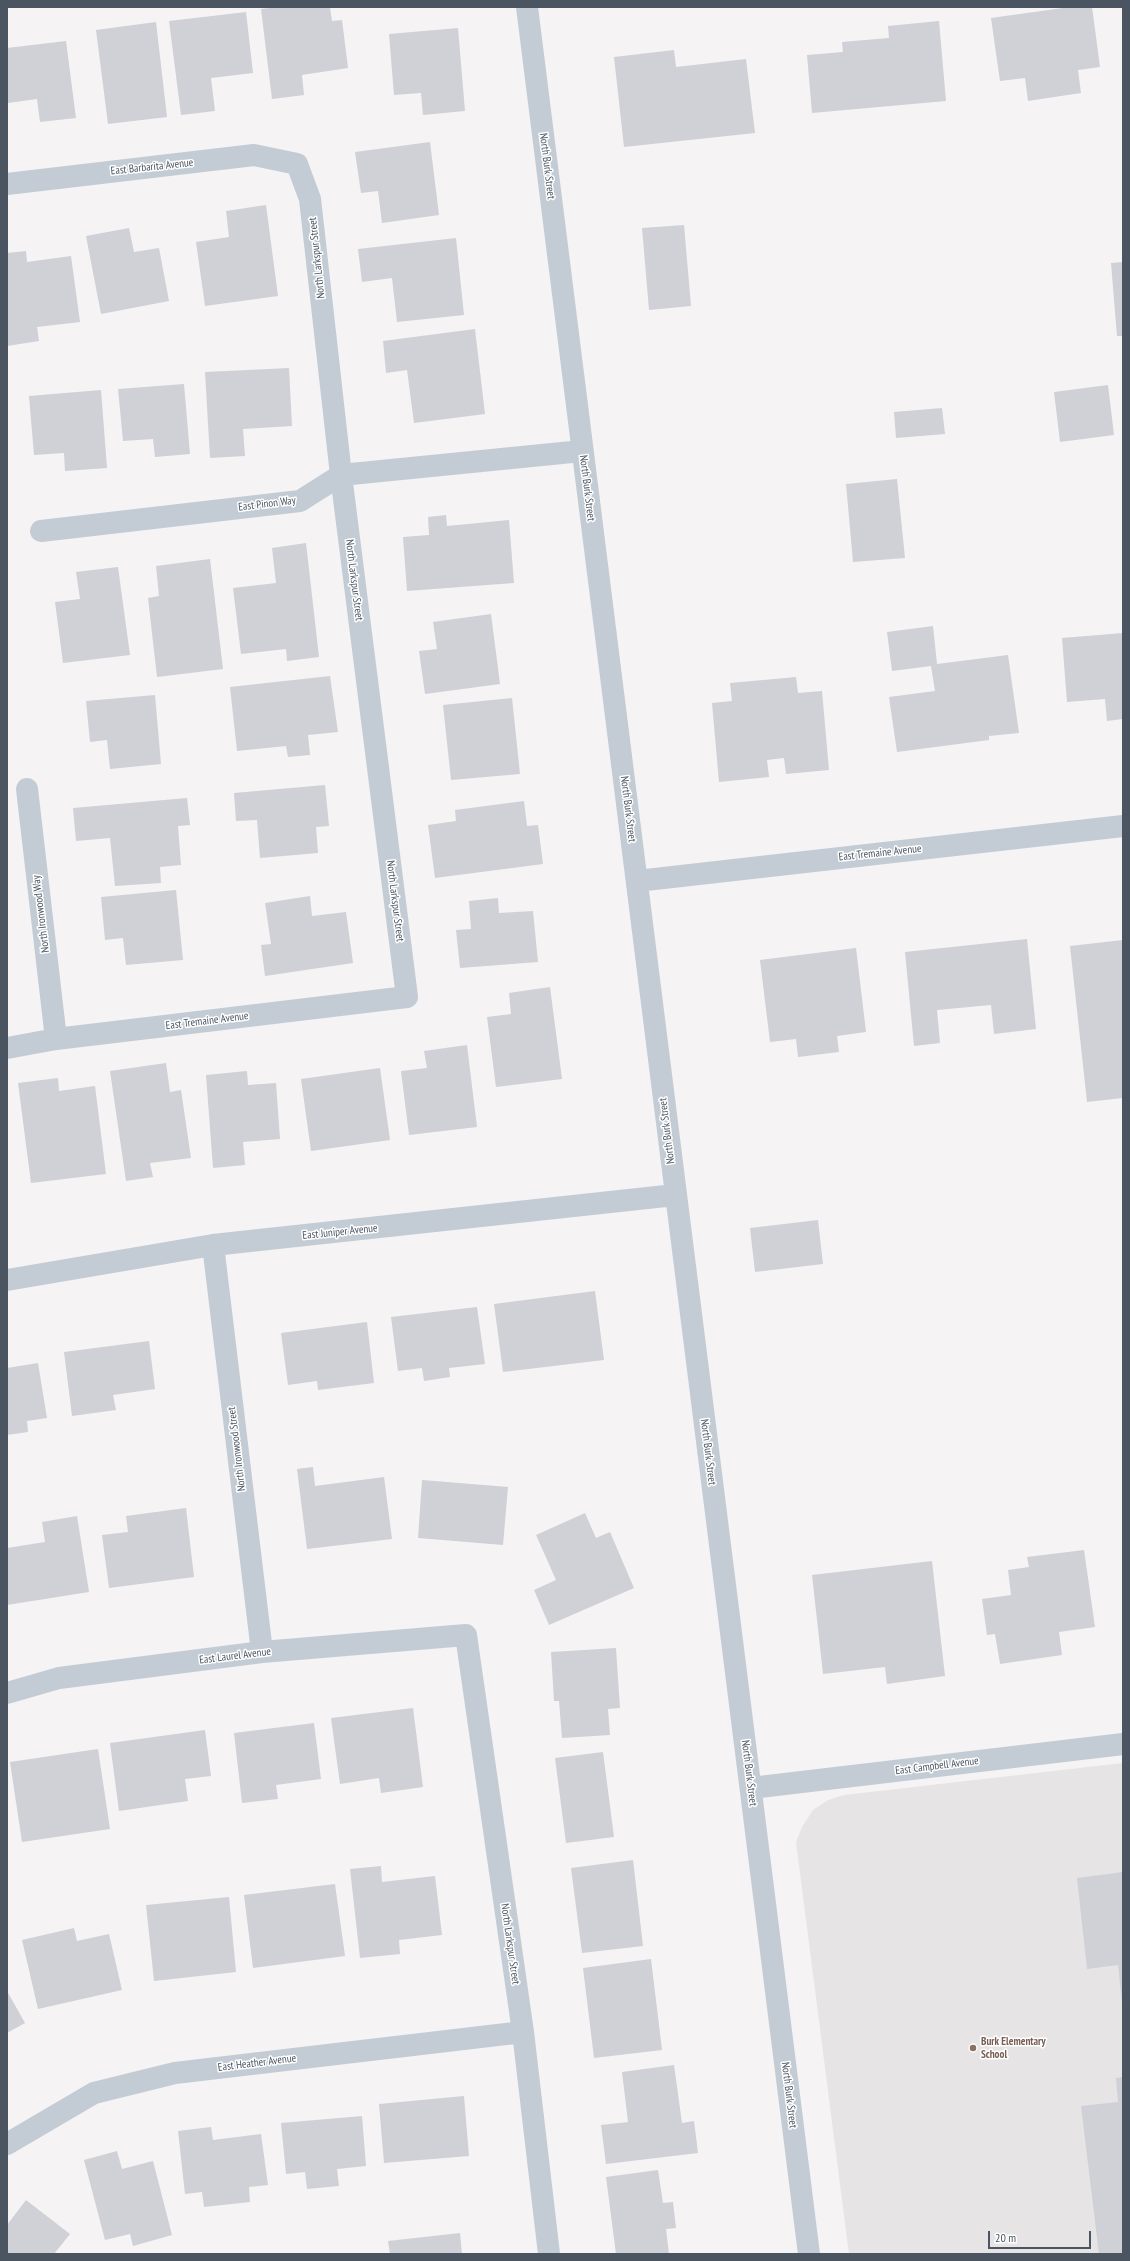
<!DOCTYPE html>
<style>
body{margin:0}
#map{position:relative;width:1130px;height:2261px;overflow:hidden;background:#f5f3f3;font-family:"PT Sans Narrow",sans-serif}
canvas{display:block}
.frame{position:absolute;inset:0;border:8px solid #4a5561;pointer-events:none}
.scale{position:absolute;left:988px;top:2231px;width:103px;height:18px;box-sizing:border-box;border:2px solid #4a5561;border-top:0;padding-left:5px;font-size:12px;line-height:14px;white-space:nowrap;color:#4a5561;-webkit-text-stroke:3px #fff;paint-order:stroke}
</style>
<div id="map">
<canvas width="1130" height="2261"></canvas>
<div class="frame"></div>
<div class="scale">20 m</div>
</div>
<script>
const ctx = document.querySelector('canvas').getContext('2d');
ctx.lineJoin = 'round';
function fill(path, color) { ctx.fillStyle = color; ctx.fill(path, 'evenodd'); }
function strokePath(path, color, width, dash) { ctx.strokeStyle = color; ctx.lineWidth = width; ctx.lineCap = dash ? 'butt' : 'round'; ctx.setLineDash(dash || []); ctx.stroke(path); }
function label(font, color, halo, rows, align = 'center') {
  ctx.font = font + ' "PT Sans Narrow",sans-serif'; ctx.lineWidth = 3; ctx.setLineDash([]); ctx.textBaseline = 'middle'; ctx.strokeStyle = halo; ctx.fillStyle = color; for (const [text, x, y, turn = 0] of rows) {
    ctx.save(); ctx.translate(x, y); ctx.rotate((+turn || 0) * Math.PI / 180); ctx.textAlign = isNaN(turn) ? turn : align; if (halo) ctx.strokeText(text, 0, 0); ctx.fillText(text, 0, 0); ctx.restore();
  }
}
fill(new Path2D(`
 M1123,1763v491h-274l-53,-412 6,-15 11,-17 15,-10 16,-5z`), '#e6e4e5');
fill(new Path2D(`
 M278,7h52l2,14 10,-1 6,48 -46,7 2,20 -32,4 -11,-90z
 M1070,7h22l8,60 -22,3 3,23 -53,8 -3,-23 -25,3 -9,-63z
 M246,12l7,61 -42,5 4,33 -34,4 -12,-94z
 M939,21l7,80 -134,12 -5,-58 36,-3 -1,-10 47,-4 -1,-12z
 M156,22l11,95 -59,7 -12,-94z
 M458,28l7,83 -42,4 -2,-22 -27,2 -5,-61z
 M66,41l10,77 -36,4 -3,-23 -29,4 -1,-55z
 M674,50l2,17 70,-8 9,74 -131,14 -10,-90z
 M430,142l9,73 -57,8 -4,-32 -17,2 -6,-41z
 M266,205l12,91 -73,10 -9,-64 33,-5 -3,-26z
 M684,225l7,81 -42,4 -7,-82z
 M129,228l5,24 25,-4 10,53 -68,13 -15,-78z
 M456,238l8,77 -67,7 -5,-44 -30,4 -4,-33z
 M26,251l1,11 44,-6 9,66 -43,5 2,14 -32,5v-93z
 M1123,262v74h-6l-6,-73z
 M475,329l10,85 -71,9 -7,-53 -21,3 -3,-32z
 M289,368l3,58 -49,3 2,27 -35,2 -5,-86z
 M184,384l6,70 -35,3 -2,-18 -30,2 -5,-52z
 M1108,385l6,50 -54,7 -6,-50z
 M101,390l6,78 -42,3 -1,-18 -30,2 -5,-59z
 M942,408l3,26 -49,4 -2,-26z
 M897,479l8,79 -52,4 -7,-78z
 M446,515l1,11 62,-6 5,63 -107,8 -4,-54 26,-2 -1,-18z
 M306,543l13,114 -32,4 -1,-12 -45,5 -8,-66 43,-5 -4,-35z
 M210,559l13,110 -66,8 -9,-79 11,-2 -3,-30z
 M118,567l12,88 -67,8 -8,-61 25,-3 -4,-27z
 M491,614l9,70 -75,10 -6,-43 18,-2 -4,-27z
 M933,626l4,38 71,-9 11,78 -30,3v4l-92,12 -8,-55 46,-6 -4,-25 -39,5 -5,-39z
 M1123,633v86l-16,2 -2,-22 -38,3 -5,-64z
 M330,676l8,56 -30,3 2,20 -22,2 -2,-11 -49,5 -7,-64z
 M796,677l2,16 24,-2 7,79 -43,4 -2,-16 -17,2 2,17 -50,5 -7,-79 20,-2 -2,-18z
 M155,695l6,69 -51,5 -3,-29 -17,2 -4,-41z
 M512,698l8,76 -69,6 -8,-75z
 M325,785l4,41 -13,1 2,26 -58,5 -3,-38 -21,1 -2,-28z
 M187,798l3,27 -12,1 3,39 -21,2 1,16 -46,3 -5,-48 -34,3 -3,-33z
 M524,801l3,25 11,-1 5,39 -108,14 -7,-53 28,-4 -1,-11z
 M176,890l7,70 -57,5 -3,-27 -18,2 -4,-43z
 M310,896l2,20 34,-4 7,51 -88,13 -4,-31 10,-1 -6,-41z
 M498,898l1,15 34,-2 5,51 -78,6 -4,-38 15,-1 -2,-28z
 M1027,939l9,90 -42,5 -3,-29 -54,5 3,33 -26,3 -9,-94z
 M1123,940v158l-36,4 -17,-156z
 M856,948l10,84 -29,4 2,16 -41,5 -2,-18 -26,3 -10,-82z
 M550,987l12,92 -66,8 -9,-70 24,-3 -2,-21z
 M467,1045l10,82 -68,8 -8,-64 26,-3 -3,-17z
 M166,1063l4,29 11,-2 10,68 -41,5 3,14 -27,4 -16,-110z
 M380,1068l10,72 -79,11 -10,-72z
 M247,1071l1,14 28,-2 4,56 -37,3 2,23 -32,3 -7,-93z
 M58,1078l1,13 36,-5 11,88 -75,9 -13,-100z
 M818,1220l5,44 -68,8 -5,-44z
 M595,1291l9,69 -101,12 -9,-68z
 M477,1307l8,57 -36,4 1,9 -26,4 -2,-13 -24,3 -7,-54z
 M367,1322l7,61 -56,7 -1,-9 -29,4 -7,-52z
 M149,1341l6,48 -42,6 3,15 -44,6 -8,-64z
 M38,1363l9,55 -20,3 1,11 -21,3v-67z
 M313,1467l2,19 69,-9 8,62 -85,10 -10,-80z
 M422,1480l86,7 -5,58 -85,-7z
 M186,1508l8,69 -85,11 -7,-53 26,-3 -2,-16z
 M585,1513l11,25 14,-6 24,56 -85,37 -15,-35 22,-10 -20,-45z
 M77,1516l12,76 -82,13v-57l38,-6 -3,-20z
 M1084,1550l11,77 -36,5 3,23 -62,9 -5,-30 -8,1 -5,-36 29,-4 -3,-25 21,-3 -2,-10z
 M932,1561l13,115 -58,8 -2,-17 -62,7 -11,-99z
 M616,1648l4,60 -12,1 2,26 -48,3 -3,-37h-5l-3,-49z
 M413,1708l10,79 -42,6 -2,-15 -39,6 -9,-66z
 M314,1723l7,56 -45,6 2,14 -36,4 -8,-70z
 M205,1730l6,46 -26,3 3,22 -69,10 -9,-68z
 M98,1749l12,80 -88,13 -12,-80z
 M603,1752l11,85 -48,6 -11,-85z
 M633,1860l10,86 -61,7 -11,-85z
 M381,1866l1,16 53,-6 7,59 -43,5 1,14 -40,4 -10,-89z
 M1123,1872v130h-1l-4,-37 -31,4 -10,-91z
 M335,1884l10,72 -92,12 -9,-73z
 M229,1897l7,75 -82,9 -8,-76z
 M74,1928l3,13 32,-7 13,56 -84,19 -16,-69z
 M651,1959l11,91 -68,8 -11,-90z
 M7,1991l18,32 -18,10z
 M674,2065l8,58 12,-2 4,32 -92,11 -5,-39 27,-3 -6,-50z
 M1123,2077v177h-24l-18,-148 37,-4 -2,-24z
 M464,2096l5,60 -85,7 -5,-59z
 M362,2116l4,50 -29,3 2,17 -32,3 -2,-17 -19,2 -5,-51z
 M211,2127l2,13 48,-6 7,51 -19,2 1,15 -46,5 -2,-15 -17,2 -7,-63z
 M117,2151l5,18 31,-8 19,74 -39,11 -3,-12 -25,6 -21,-80z
 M658,2170l5,33 10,-1 3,26 -10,1 3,25h-53l-10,-77z
 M26,2200l44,34 -16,20h-47v-29z
 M460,2233l2,21h-72l-2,-13z`), '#cfd1d7');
strokePath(new Path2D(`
 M527,7l282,2247
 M7,184l247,-29 43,9 13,35 31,276 66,522 -351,42 -49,9
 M41,531l259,-30 41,-26 241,-24
 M27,789l29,250
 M637,881l486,-55
 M213,1245l49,407
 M7,1280l206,-35 462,-50
 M7,1693l52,-15 203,-26 204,-17 57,397 26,222
 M751,1788l372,-44
 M7,2144l87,-51 81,-20 348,-41`), '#c3ccd4', 22);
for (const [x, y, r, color] of [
 [973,2048,4,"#8d6e63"]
]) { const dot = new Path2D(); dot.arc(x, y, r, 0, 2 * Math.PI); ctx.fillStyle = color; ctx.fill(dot); strokePath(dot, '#fff', 1.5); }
label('11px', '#4a5561', '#fff', [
 ["North Burk Street",547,166,83],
 ["East Barbarita Avenue",152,167,-6],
 ["North Larkspur Street",317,258,-96],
 ["North Burk Street",587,488,83],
 ["East Pinon Way",267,504,-7],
 ["North Larkspur Street",354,580,83],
 ["North Burk Street",628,809,83],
 ["East Tremaine Avenue",880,853,-6],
 ["North Larkspur Street",395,901,83],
 ["North Ironwood Way",41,914,-97],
 ["East Tremaine Avenue",207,1021,-7],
 ["North Burk Street",667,1131,-97],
 ["East Juniper Avenue",340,1232,-6],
 ["North Ironwood Street",237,1449,-97],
 ["North Burk Street",708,1452,83],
 ["East Laurel Avenue",235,1656,-7],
 ["East Campbell Avenue",937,1766,-7],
 ["North Burk Street",749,1773,83],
 ["North Larkspur Street",510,1944,82],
 ["East Heather Avenue",257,2063,-7],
 ["North Burk Street",789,2095,83]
]);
label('bold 11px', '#785e54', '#fff', [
 ["Burk Elementary",981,2042],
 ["School",981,2055]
], 'left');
</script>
